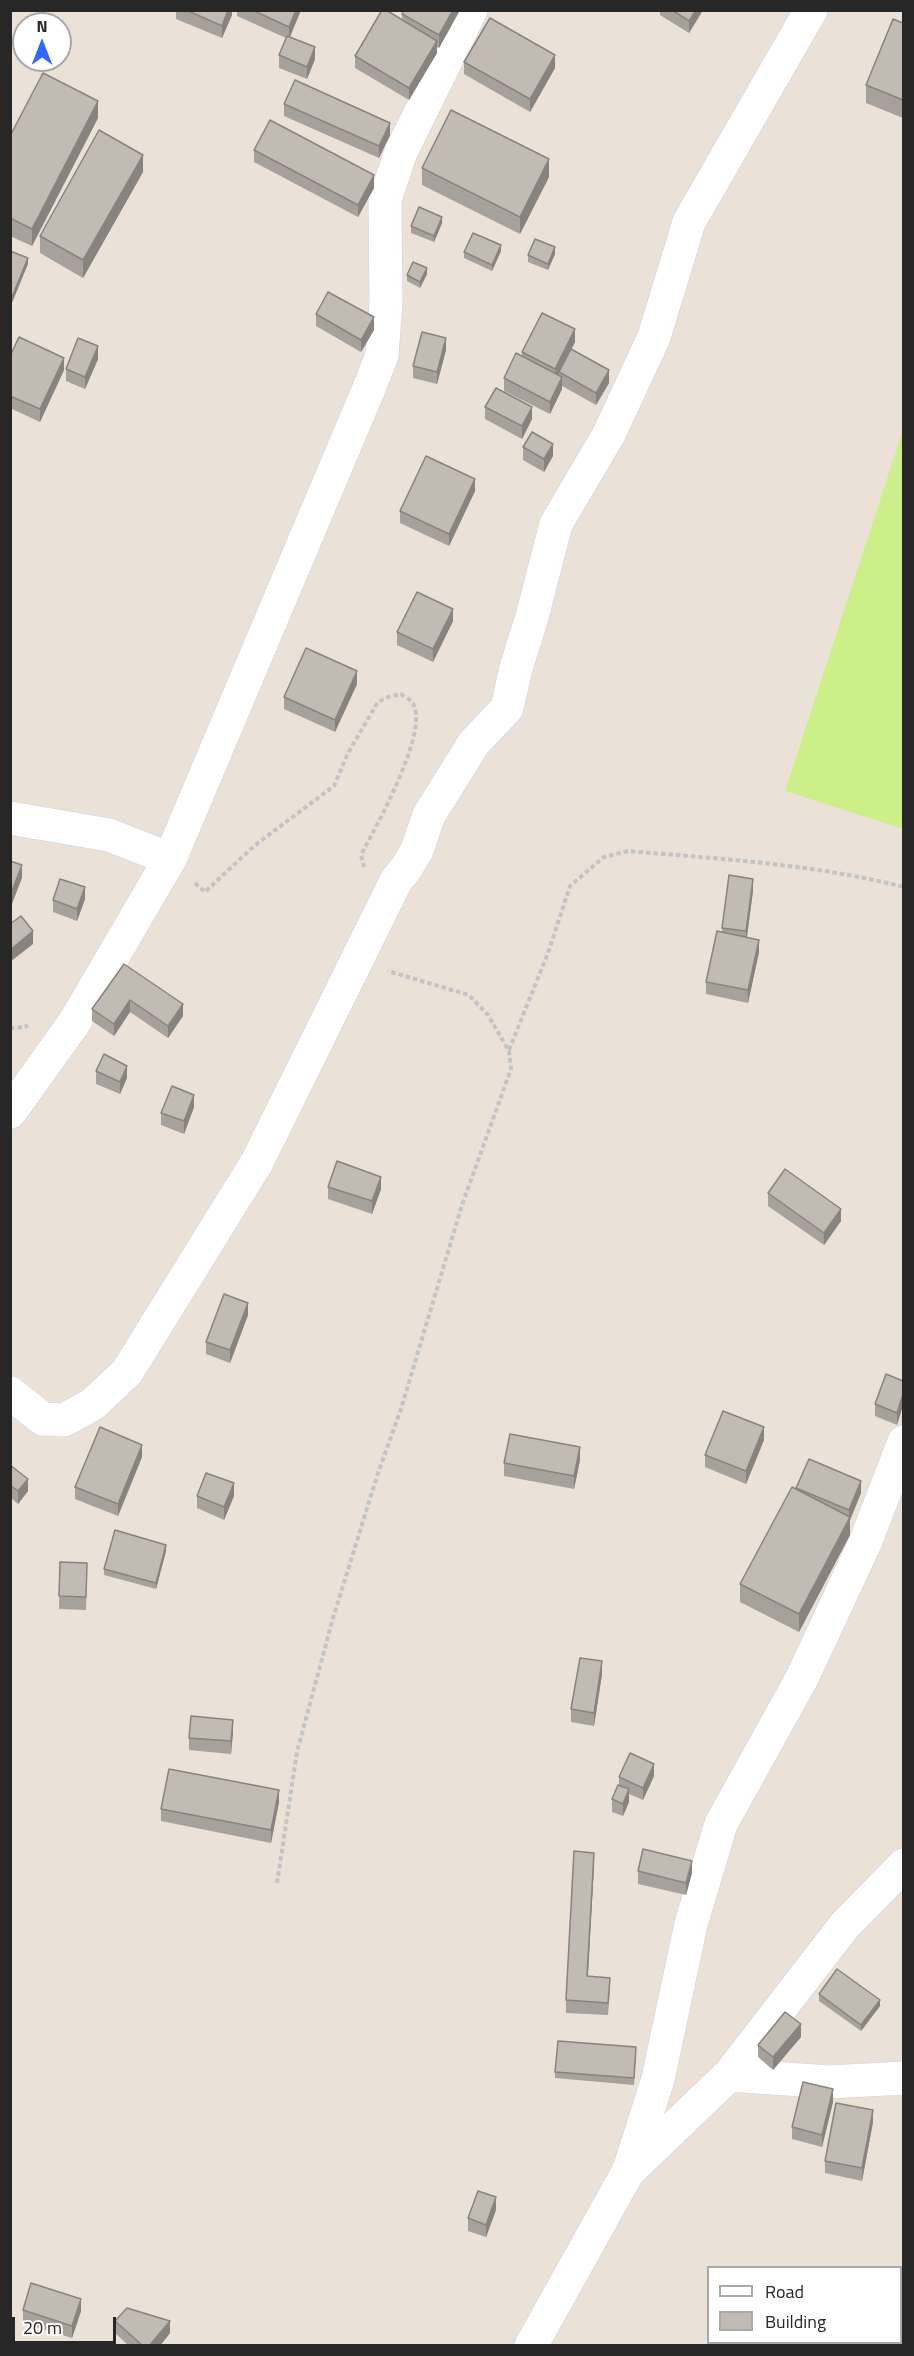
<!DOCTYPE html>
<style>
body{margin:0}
#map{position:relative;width:914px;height:2356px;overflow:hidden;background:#ebe1d7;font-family:"Titillium Web",sans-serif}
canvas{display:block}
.frame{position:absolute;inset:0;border:12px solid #272727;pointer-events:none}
.legend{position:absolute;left:707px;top:2266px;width:195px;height:78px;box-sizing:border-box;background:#fff;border:2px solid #a9a9a9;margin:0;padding:8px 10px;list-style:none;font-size:18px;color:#272727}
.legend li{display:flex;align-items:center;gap:12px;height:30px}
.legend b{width:30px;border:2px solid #a9a9a9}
.north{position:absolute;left:12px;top:12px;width:60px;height:60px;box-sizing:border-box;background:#fff;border:2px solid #a9a9a9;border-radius:50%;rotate:0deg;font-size:16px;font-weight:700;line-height:24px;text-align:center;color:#272727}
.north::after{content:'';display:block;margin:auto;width:21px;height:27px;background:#3069ff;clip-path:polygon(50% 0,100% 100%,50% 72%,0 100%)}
.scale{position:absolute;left:12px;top:2317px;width:104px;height:27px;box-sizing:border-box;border:3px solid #272727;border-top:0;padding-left:8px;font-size:18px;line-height:21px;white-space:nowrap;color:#272727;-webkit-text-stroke:4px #fff;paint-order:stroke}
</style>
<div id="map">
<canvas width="914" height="2356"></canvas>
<div class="frame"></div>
<ul class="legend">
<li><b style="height:8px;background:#fff"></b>Road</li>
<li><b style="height:16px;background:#c2bbb4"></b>Building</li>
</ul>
<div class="north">N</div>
<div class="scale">20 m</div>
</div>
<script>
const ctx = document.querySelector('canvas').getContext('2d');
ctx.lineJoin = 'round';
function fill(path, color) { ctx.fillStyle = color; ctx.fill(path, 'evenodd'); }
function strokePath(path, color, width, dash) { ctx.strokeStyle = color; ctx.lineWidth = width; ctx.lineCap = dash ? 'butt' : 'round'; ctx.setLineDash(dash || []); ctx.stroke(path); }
fill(new Path2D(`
 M903,430v399l-118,-38z`), '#cdef89');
const minor = new Path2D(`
 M10,818l99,17 61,24
 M10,1112l64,-89 96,-164 200,-473 12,-31 4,-52 -1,-104 16,-47 70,-142
 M10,1393l33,26 21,1 29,-16 34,-32 130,-210 139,-281 11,-14 10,-17 12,-35 45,-72 33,-35 9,-40 16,-51 24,-93 53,-90 45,-97 35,-115 122,-212
 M729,2075l100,7 75,-4
 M631,2169l98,-94 116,-150 59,-60
 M531,2346l98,-176 29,-91 33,-155 30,-100 81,-146 63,-135 39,-101`);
strokePath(minor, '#ccd2e2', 34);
strokePath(new Path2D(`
 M195,883l10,9 49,-46 80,-60 14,-33 30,-51 10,-5 13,-3c3,3 9,5 11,8 20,26 -38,128 -51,153l3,12
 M10,1028l15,-1 3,-2
 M509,1050l39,-97 22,-67 34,-29 24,-6c93,8 185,13 276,36
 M277,1883l20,-131 36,-134 44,-142 24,-67 61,-204 49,-136 -2,-18 -21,-36 -19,-20 -81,-24`), '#c3c3c3', 4, [4.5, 3]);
strokePath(minor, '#fff', 33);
fill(new Path2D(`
 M176,10h56v5l-10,23 -46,-19z
 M237,10h64l-11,27 25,22 -8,20 -28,-11v-13l7,-17 -49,-22z
 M460,10l-21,38 -2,-1v6l-28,47 -54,-32v-12l47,-36v-6z
 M660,10h43l-14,23 -29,-18z
 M903,23v95l-37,-15v-18z
 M464,62l91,6 -25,44 -66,-38z
 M284,104l106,31 -11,23 -95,-42z
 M98,118l-66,128 -22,-10v-100z
 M254,150l120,38 -16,29 -104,-55z
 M422,168l127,9 -29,57 -98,-49z
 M143,172l-60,106 -43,-25v-17z
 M442,223l-8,19 -23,-9v-7z
 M501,251l-9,20 -28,-13v-6z
 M555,254l-7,16 -20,-8v-7z
 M427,274l-7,14 -13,-7v-6z
 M316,314l58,16 -13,22 -45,-26z
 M575,342l-4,8 38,33 -13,22 -34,-19v3l-12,25 -46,-23v-13l18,-22v-4z
 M446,350l-9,34 -24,-6v-12z
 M10,356l54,14 -24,52 -30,-14z
 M98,359l-13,30 -19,-8v-12z
 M485,407l47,12 -10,20 -37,-20z
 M523,447l30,9 -9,16 -21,-12z
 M475,491l-26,55 -49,-23v-12z
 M453,621l-20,41 -36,-17v-13z
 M357,684l-22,48 -51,-23v-12z
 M753,891l-6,46 12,15 -11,51 -42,-9v-12l16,-50v-4z
 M85,899l-8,22 -24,-9v-12z
 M124,964l59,52 -15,22 -38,-26 -16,24 -22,-15v-12z
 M96,1071l31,7 -7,16 -24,-10z
 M194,1107l-10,27 -23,-9v-12z
 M328,1187l53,2 -9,25 -44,-15z
 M768,1193l73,28 -17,24 -56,-39z
 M248,1315l-18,48 -24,-9v-12z
 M903,1381l-6,44 -22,-9v-12z
 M764,1440l-18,44 -41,-17v-12z
 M142,1457l-24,59 -43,-17v-12z
 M580,1460l-6,29 -70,-13v-13z
 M10,1465l18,26 -10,13 -8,-7z
 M796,1488l65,5 -11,27v15l-51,97 -59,-30v-18z
 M197,1496h37l-10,24 -27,-12z
 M166,1551l-10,38 -52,-14v-6z
 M60,1562l27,14 -1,34 -27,-1z
 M602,1674l-8,52 -23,-4v-13z
 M233,1732l-2,22 -42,-4v-12z
 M654,1776l-11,24 -14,-6v8l-6,14 -11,-4v-13l7,-14v-8z
 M279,1802l-8,41 -110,-22v-12z
 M594,1865l-6,111 22,14 -2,25 -42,-2v-13z
 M638,1871l54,2 -6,22 -48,-11z
 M819,1994l61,12 -19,25 -42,-30z
 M801,2037l-28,33 -15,-13v-12z
 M636,2053l-2,32 -79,-7v-6z
 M833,2102l-11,45 -30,-8v-12z
 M873,2122l-11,59 -37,-8v-12z
 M496,2210l-10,27 -18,-6v-13z
 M23,2310l58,1 -9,27 -49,-15z
 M115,2321l55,12 -10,13h-31l-14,-13z`), '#a7a19b');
fill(new Path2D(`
 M228,10h4v5l-10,23v-12z
 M296,10h5l-12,29v-12z
 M453,10h7l-21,38v-13z
 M696,10h7l-14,23v-12z
 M437,41v12l-28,47v-12z
 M315,47v12l-8,20v-12z
 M555,55v13l-25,44v-13z
 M98,101v17l-66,128v-17z
 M390,123v12l-11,23v-12z
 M143,155v17l-60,106v-18z
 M549,159v18l-29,57v-17z
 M374,175v13l-16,29v-12z
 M442,217v6l-8,19v-6z
 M501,245v6l-9,20v-6z
 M555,247v7l-7,16v-6z
 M28,258v6l-16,39v-6z
 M427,268v6l-7,14v-6z
 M374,317v13l-13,22v-12z
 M575,329v13l-15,30h-1v2l-4,8v-13z
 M446,338v12l-9,34v-12z
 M98,346v13l-13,30v-12z
 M64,358v12l-24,52v-13z
 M609,370v13l-13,22v-12z
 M562,377v12l-12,25v-12z
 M532,407v12l-10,20v-13z
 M553,444v12l-9,16v-13z
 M475,479v12l-26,55v-12z
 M453,609v12l-20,41v-13z
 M357,671v13l-22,48v-12z
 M22,865v13l-12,31v-13z
 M753,879v12l-7,52v-12z
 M85,887v12l-8,22v-12z
 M33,931v13l-23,18v-12z
 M759,940v12l-11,51v-13z
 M130,1000v12l-16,24v-12z
 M183,1004v12l-15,22v-12z
 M127,1066v12l-7,16v-12z
 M194,1095v12l-10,27v-13z
 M381,1177v12l-9,25v-13z
 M841,1209v12l-17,24v-12z
 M248,1303v12l-18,48v-13z
 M903,1394v12l-6,19v-12z
 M764,1427v13l-18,44v-13z
 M142,1445v12l-24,59v-12z
 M580,1447v13l-6,29v-13z
 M28,1479v12l-10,13v-13z
 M861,1481v12l-11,27v15l-51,97v-18l50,-94v-10z
 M234,1483v13l-10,24v-13z
 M166,1545v6l-10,38v-6z
 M602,1661v13l-8,52v-13z
 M233,1720v12l-2,22v-13z
 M654,1764v12l-11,24v-12z
 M629,1789v13l-6,14v-12z
 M279,1790v12l-8,41v-13z
 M594,1853v12l-7,124v-13z
 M692,1861v12l-6,22v-12z
 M880,2000v6l-19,25v-6z
 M801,2024v13l-28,33v-13z
 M833,2089v13l-11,45v-12z
 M873,2110v12l-11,59v-13z
 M496,2197v13l-10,27v-12z
 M81,2299v12l-9,27v-12z
 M170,2321v12l-10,13h-11z`), '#88837e');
const building = new Path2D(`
 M186,10h42l-6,16z
 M252,10h44l-7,17z
 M382,10h4l51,31 -28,47 -54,-32z
 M404,10h49l-14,25 -37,-21z
 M672,10h24l-7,11z
 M490,18l65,37 -25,44 -66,-37z
 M893,19l10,4v77l-37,-15z
 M287,36l28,11 -8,20 -28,-12z
 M43,73l55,28 -66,128 -22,-11v-82z
 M295,80l95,43 -11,23 -95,-42z
 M451,110l98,49 -29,58 -98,-49z
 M270,120l104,55 -16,30 -104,-55z
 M99,130l44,25 -60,105 -43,-24z
 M419,207l23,10 -8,19 -23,-10z
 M473,233l28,12 -9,20 -28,-13z
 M535,239l20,8 -7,17 -20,-9z
 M10,251l18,7 -16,39h-2z
 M413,262l14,6 -7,14 -13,-7z
 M328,292l46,25 -13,23 -45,-26z
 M542,313l33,16 -20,40 -33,-17z
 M422,332l24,6 -9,34 -24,-6z
 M19,337l45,21 -24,51 -30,-13v-40z
 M78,338l20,8 -13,31 -19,-8z
 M571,349l38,21 -13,23 -37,-21z
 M516,353l46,24 -12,25 -46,-24z
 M496,388l36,19 -10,19 -37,-19z
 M532,432l21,12 -9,15 -21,-12z
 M426,456l49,23 -26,55 -49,-23z
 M417,592l36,17 -20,40 -36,-17z
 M306,648l51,23 -22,49 -51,-23z
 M10,861l12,4 -12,31z
 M729,875l24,4 -7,52 -24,-3z
 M60,879l25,8 -8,22 -24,-9z
 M21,916l12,15 -23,19v-26z
 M717,931l42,9 -11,50 -42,-8z
 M124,964l59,40 -15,22 -38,-26 -16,24 -22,-15z
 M104,1054l23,12 -7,16 -24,-11z
 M172,1086l22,9 -10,26 -23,-8z
 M337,1161l44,16 -9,24 -44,-14z
 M785,1169l56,40 -17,24 -56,-40z
 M224,1294l24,9 -18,47 -24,-8z
 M886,1374l17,7v13l-6,19 -22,-9z
 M723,1411l41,16 -18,44 -41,-16z
 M100,1427l42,18 -24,59 -43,-17z
 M510,1434l70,13 -6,29 -70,-13z
 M809,1459l52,22 -12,29 -53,-22z
 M10,1465l18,14 -10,12 -8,-6z
 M206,1473l28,10 -10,24 -27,-11z
 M792,1487l58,30 -51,97 -59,-30z
 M115,1530l51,15 -10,38 -52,-14z
 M60,1562l27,1 -1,34 -27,-1z
 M580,1658l22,3 -8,52 -23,-4z
 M191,1716l42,4 -2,21 -42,-3z
 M630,1753l24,11 -11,24 -24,-11z
 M169,1769l110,21 -8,40 -110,-21z
 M618,1785l11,4 -6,15 -11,-5z
 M643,1849l49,12 -6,22 -48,-12z
 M574,1851l20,2 -7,123 23,2 -2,25 -42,-3z
 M837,1969l43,31 -19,25 -42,-31z
 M785,2012l16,12 -28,33 -15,-12z
 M558,2041l78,6 -2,31 -79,-6z
 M803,2082l30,7 -11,46 -30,-8z
 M836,2103l37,7 -11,58 -37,-7z
 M478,2191l18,6 -10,28 -18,-7z
 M31,2283l50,16 -9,27 -49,-16z
 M127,2308l43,13 -21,25h-6l-28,-25z`);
fill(building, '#c2bbb4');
strokePath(building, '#88837e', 1.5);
</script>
